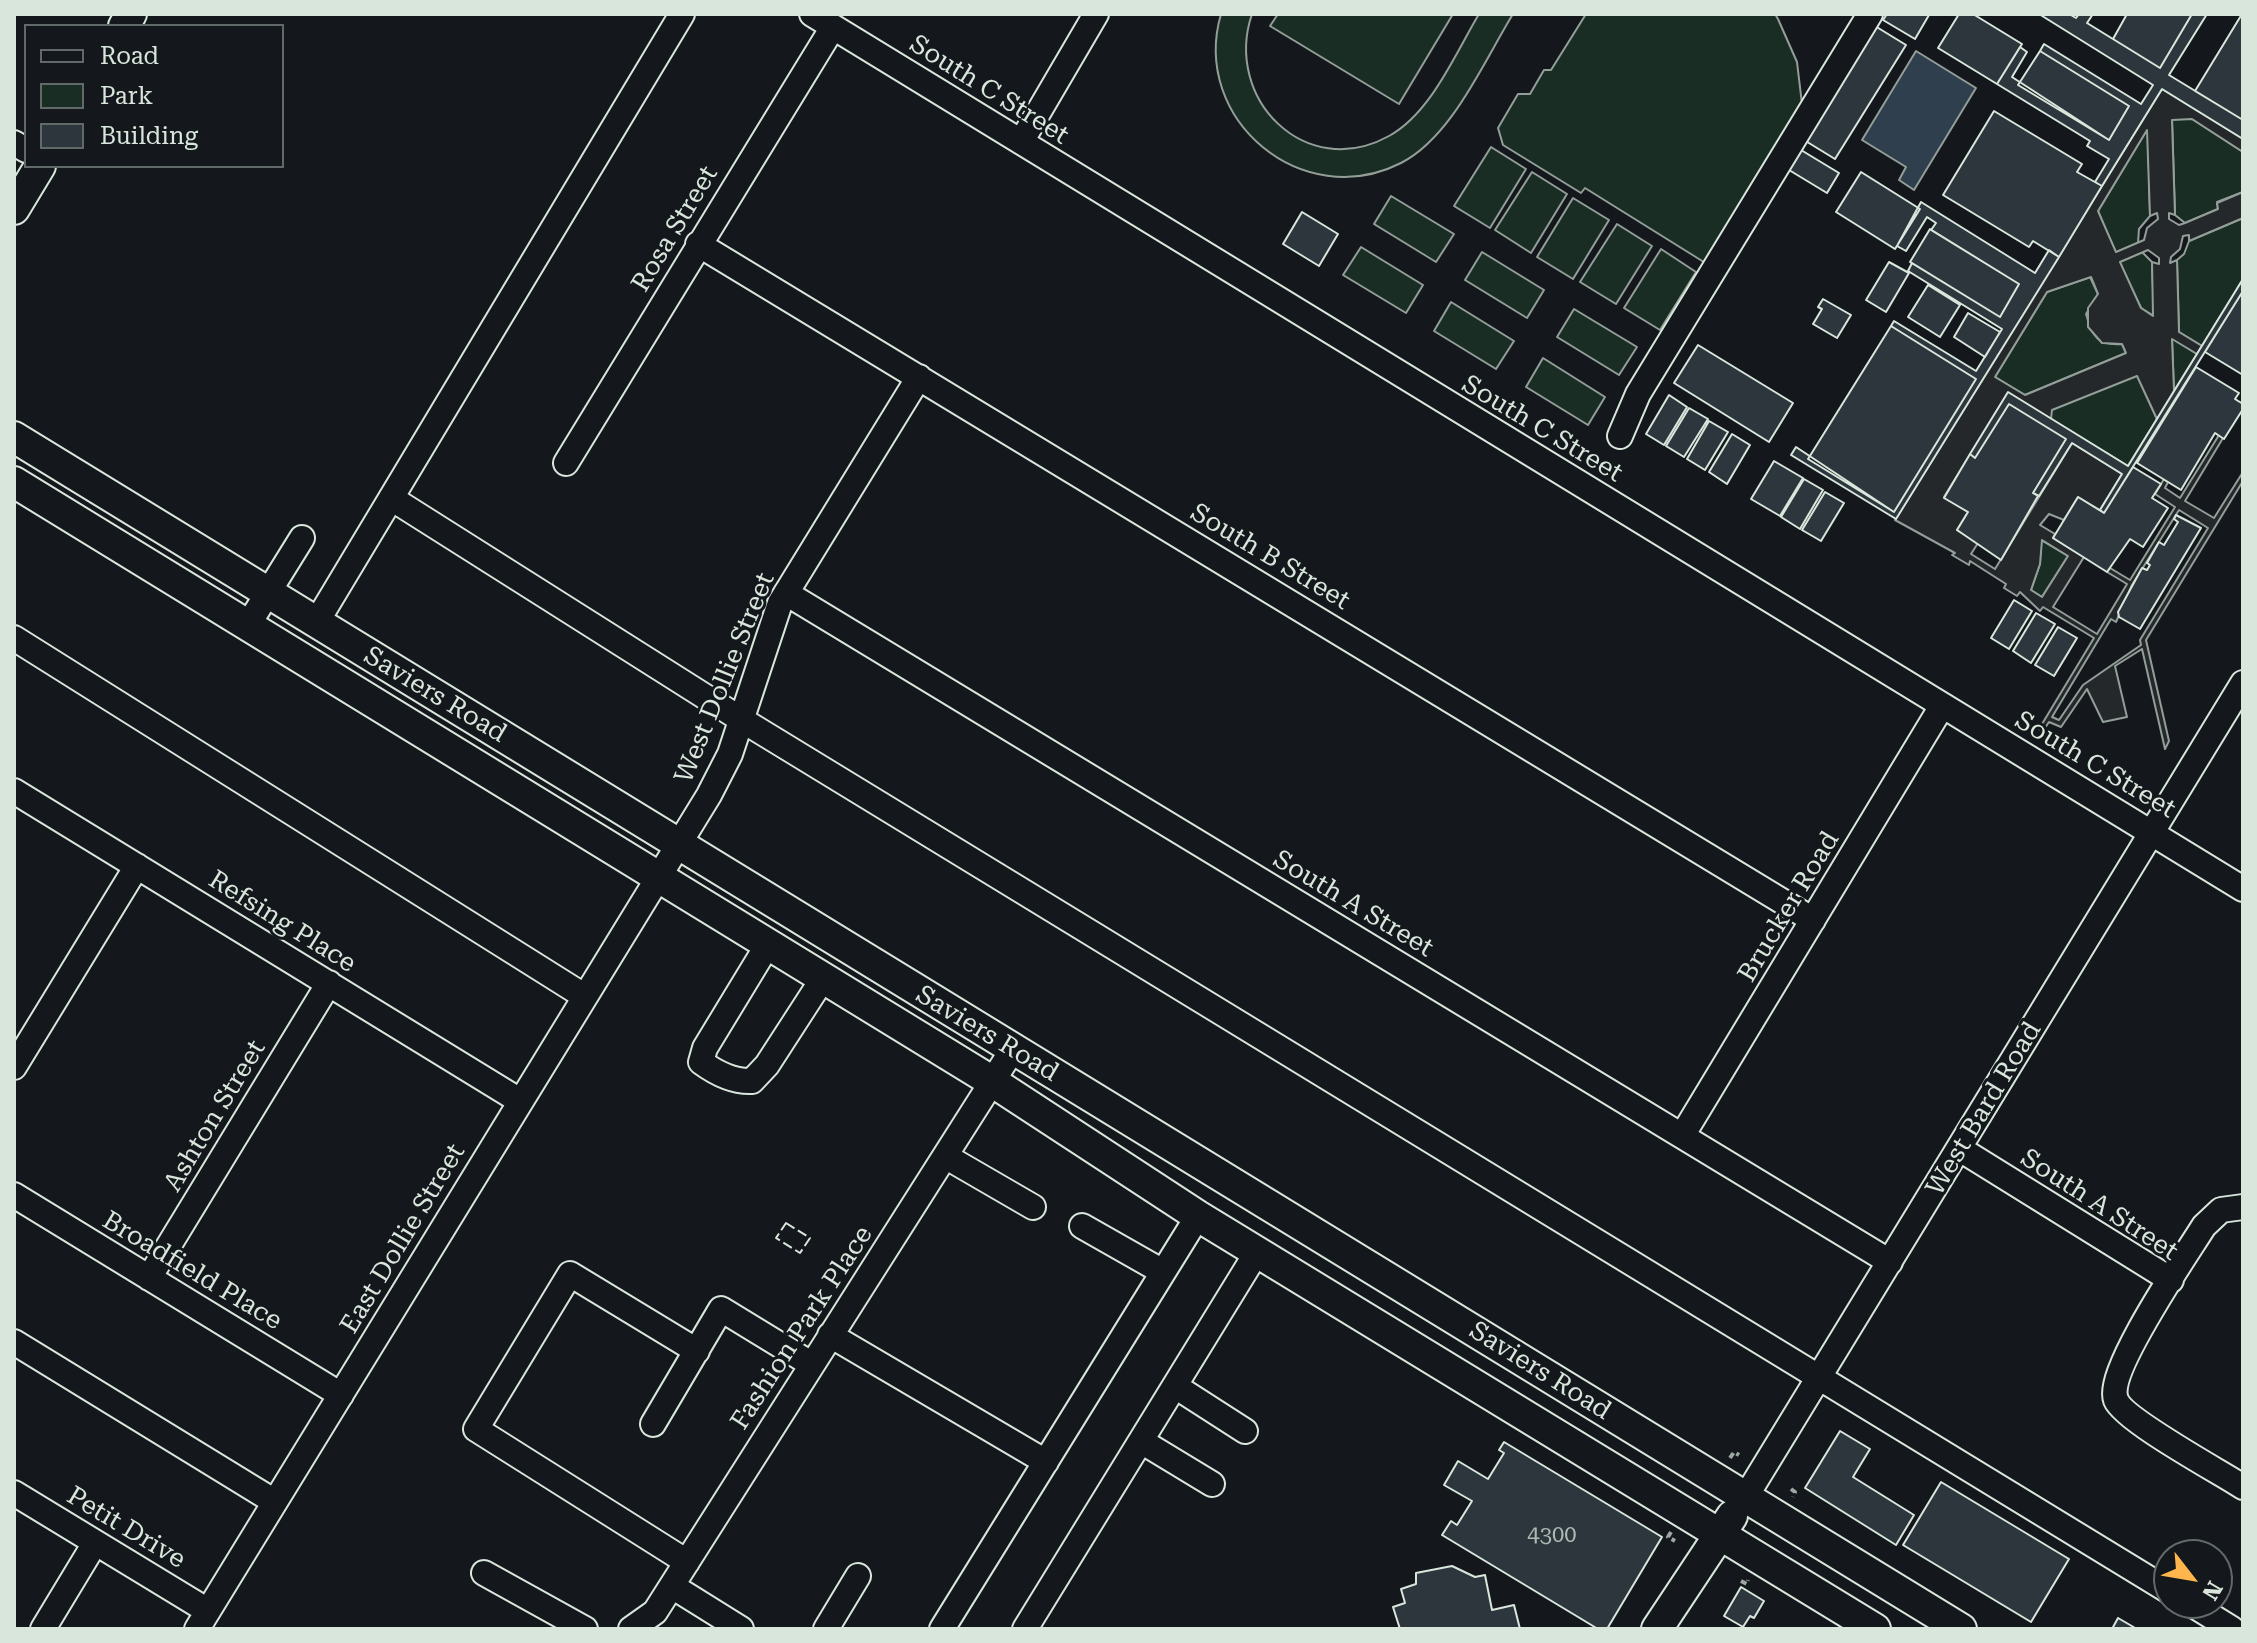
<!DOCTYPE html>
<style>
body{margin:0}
#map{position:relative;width:2257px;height:1643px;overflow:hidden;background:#14181c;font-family:"Roboto Serif",serif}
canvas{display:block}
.frame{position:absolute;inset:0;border:16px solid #d8e6dc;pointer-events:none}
.legend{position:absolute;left:24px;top:24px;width:260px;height:144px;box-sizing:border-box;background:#14181c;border:2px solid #626a69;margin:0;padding:10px 14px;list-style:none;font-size:24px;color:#d8e6dc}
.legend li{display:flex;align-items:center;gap:16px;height:40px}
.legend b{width:40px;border:2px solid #626a69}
.north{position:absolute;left:2153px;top:1539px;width:80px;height:80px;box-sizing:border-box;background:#14181c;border:2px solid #626a69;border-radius:50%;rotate:121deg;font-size:22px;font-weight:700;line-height:32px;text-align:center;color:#d8e6dc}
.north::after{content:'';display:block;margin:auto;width:28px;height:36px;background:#ffb74d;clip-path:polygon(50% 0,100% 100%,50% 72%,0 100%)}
</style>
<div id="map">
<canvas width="2257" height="1643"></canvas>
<div class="frame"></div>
<ul class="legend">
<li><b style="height:10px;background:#14181c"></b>Road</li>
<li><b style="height:22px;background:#1a2d24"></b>Park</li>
<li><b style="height:22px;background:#2c363c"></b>Building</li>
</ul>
<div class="north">N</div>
</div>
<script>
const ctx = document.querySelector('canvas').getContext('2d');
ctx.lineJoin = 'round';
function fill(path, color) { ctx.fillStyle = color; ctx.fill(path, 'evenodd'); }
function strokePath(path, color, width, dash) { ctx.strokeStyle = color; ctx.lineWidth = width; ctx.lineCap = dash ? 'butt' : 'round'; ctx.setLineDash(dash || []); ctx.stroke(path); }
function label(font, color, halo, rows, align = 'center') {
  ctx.font = font + ' "Roboto Serif",serif'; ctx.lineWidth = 6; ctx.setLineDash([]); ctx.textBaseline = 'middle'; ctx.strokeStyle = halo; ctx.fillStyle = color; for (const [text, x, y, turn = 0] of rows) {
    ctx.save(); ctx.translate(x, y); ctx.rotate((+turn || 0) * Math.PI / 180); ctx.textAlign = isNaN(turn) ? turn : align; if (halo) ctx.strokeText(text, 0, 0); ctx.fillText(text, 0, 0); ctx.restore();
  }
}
const green = new Path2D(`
 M1221,14h31c-29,85 54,168 137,122 42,-23 66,-82 90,-122h34c-29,47 -61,123 -112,149 -98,50 -211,-43 -180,-149z
 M1278,14h175l-54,90 -129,-78z
 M1586,14h189l3,5 19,43 5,42 -95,160 -122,-76 -4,5 -78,-48 -5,-17 20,-34h12l14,-24h7z
 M2172,119h20l51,33v40l-26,10 1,7 -33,14 -10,-8z
 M2148,128l2,88 -11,13 -1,14 -23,10 -17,-42z
 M1491,147l35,22 -36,59 -36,-22z
 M1532,172l35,22 -36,59 -36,-23z
 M1391,196l63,38 -18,28 -62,-38z
 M1573,198l36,22 -36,59 -36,-22z
 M2243,218v61l-41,67 -23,-14 -2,-72 7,-6 5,-13z
 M1617,224l35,22 -36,58 -36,-22z
 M1361,247l62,38 -17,28 -63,-38z
 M1661,249l35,23 -36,58 -36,-22z
 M1482,252l62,38 -17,28 -62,-38z
 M2142,252l10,10 2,54 -13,-8 -22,-46z
 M2090,277l8,17 -12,20c6,22 12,32 36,30l4,9 -101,42 -30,-18 52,-85z
 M1451,302l63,39 -18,28 -62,-38z
 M1574,309l63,38 -18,28 -62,-38z
 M2172,338l25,16 -23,37z
 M1543,358l62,39 -17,28 -62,-38z
 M2137,375l20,44 -29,47 -77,-47v-9z
 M2041,540l27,16 -26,41 -11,-7 9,-26z`);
fill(green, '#1a2d24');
strokePath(green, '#939e99', 2);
const parking = new Path2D(`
 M2162,89l81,50v13l-51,-33 -20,1 3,95 -6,-2v6l10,6 6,-2 33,-14 -1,-6 26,-11v26l-54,23v-6l-6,1 -3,13 -9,8 -1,6 7,-3 2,72 23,14 -5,8 -25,-15 2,52 -17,28 -20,-43 -85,34 -1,9 -43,-26 -64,104 24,15 -11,18 21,13 -7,11 24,15 77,-126 50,31 -22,36 -22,-13 -14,23 -15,-6 -9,11 15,9 -2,4 31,19 -31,50 44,27 30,-50 -20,-12 3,-4 20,12 45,-73 -20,-13 9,-15 4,3 -3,6 15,10 39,-63 4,3 -38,63 29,17 29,-46v9l-97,159 23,101 -4,8 -23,-100 -27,17 12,51 -24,5 -16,-33 -26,38 -12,-5 -6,9 -4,-2 55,-91 -51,-31 -3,4 -20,-19 -3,4 -13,-8 2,-4 -36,-23 -1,4 -17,-10 3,-2 -60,-33zM2147,130l3,86 7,-3 1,6 -11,9 -3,12 -28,12 -18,-41zM2148,250l11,8v6l-7,-2 1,54 -12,-8 -21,-46zM2091,277l7,17 -10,14v19l14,16 20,1 4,9 -101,42 -30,-18 52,-85zM2179,510l29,18 -68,112 1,5 -58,40 -24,35 -7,-3 59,-98 5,3 16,-37zM2042,540l26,16 -26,41 -11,-7 9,-26z`);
fill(parking, '#24282b');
strokePath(parking, '#939e99', 2);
const water = new Path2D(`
 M1916,51l60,37 -62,102 -15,-10 7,-13 -44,-27z`);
fill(water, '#2f3f4d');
strokePath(water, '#939e99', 2);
const building = new Path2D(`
 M1887,14h41l1,1 -14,24 -32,-19z
 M1959,14h14l49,30 -25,40 -59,-36z
 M2039,14h30l7,4 3,-4h14l-6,9 73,45 32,-54h15l-38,61 74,45v19l-81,-50 -60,97 -7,-4 14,-23 -22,-13 3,-5 -93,-57 23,-37 7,5 -15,25 97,63 20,-34 -89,-55 4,-7 97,60 12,-19z
 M2127,14h65l-32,54 -47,-29z
 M2242,14h1v106l-48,-29z
 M1875,26l31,19 -71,114 -31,-19z
 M2040,51l89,55 -20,34 -91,-55z
 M1994,111l88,53 -5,8 25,14 -43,71 -26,-16 -4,6 -86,-52z
 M1801,150l38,23 -12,20 -38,-23z
 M1861,172l59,37 -25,40 -59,-37z
 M1921,202l114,71 14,-23 10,7 -163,262 -105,-64 5,-8 98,65 82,-133 -85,-53 3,-5 82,50 26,-42 -94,-58 4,-8 88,54 19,-33 -88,-54 5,-7 -9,-6 -21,34 -9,-5z
 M1302,212l36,22 -19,32 -36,-22z
 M1930,229l89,55 -19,33 -90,-55z
 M1889,262l20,11 -23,39 -20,-12z
 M2243,279v12l-139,222 -4,-3 22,-36 -50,-31 -33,53 -6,-3 33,-54 -57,-35 -34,54 -5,-4 38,-62 120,74z
 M1928,285l32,20 -20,32 -32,-20z
 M2243,291v84l-38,-23z
 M1823,299l28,16 -14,23 -24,-14 9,-15 -4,-2z
 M1968,313l32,19 -15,25 -31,-20z
 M1891,326l85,53 -82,133 -86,-53z
 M1698,345l95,58 -24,39 -95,-59z
 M2196,367l43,26 -4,6 8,5v5l-19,30 -9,-6 -34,57 -44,-27z
 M1669,395l18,12 -23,38 -18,-11z
 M2009,404l57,35 -33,54 5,3 -37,64 -44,-30 11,-18 -24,-14 26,-44 5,4z
 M1689,408l19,11 -24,38 -18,-11z
 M1709,421l19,11 -23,38 -18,-11z
 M1732,434l18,11 -23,39 -18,-12z
 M1774,461l29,17 -23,38 -29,-17z
 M2133,467l28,17 -9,14 16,10 -25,39 -13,-8 -23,33 -54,-34 25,-41 26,16z
 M1804,479l19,11 -23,39 -19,-12z
 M1825,492l19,11 -23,38 -19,-11z
 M2176,515l25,13 -61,101 -21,-12 -1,-5 24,-44 5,2 3,-5 -3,-2 12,-21 5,3 14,-23 -4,-3z
 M2014,600l18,11 -23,38 -18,-11z
 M2036,613l19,11 -24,39 -18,-12z
 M2058,627l19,11 -23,38 -19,-11z
 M1840,1431l30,18 -17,28 61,38 -18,30 -91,-57z
 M1504,1442l158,95 -55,92h-9l-156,-94 9,-14 6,4 15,-24 -28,-16 14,-24 30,18 16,-26 -5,-3z
 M1941,1482l128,77 -38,63 -128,-77z
 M1452,1566l23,11 10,-2 7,35 22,-5 6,24h-120l-7,-22 12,-4 -4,-14 15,-5v-11z
 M1741,1587l23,14 -10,17 -4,-2 -7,11 -19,-11z
 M2118,1618l19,11h-25z`);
fill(building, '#2c363c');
strokePath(building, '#d8e6dc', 2);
const minor = new Path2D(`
 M812,14l1431,875
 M1021,142l75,-128
 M14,143l12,7
 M698,244l1115,676
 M1620,436l18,-42 232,-380
 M566,463l267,-436
 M391,498l351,222 1427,871
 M786,593l1104,669
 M316,623l366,-609
 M248,625l54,-87
 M14,638l570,358
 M14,791l506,310
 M767,946l-62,102 -4,14c15,11 32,20 51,19l15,-16 55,-85
 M14,1067l123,-201
 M1682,1136l260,-430
 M1960,1149l211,131
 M945,1156l88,51
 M14,1195l327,200
 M2243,1207l-22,3 -17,16c-18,29 -99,146 -88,174 8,20 104,72 127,87
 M1082,1226l81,46
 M149,1278l180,-295
 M830,1335l216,127
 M14,1342l261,160
 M1175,1386l70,45
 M653,1424l68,-115 90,55
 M1141,1441l71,43
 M14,1493l194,118
 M1745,1498l498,-815
 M687,1562l-211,-133 94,-155 127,77
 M484,1573l101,56
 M672,1586l69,43
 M2190,1603l42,26
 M43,1629l52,-86
 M197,1629l512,-834 21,-41 50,-151 139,-226
 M631,1629l24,-17 358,-563
 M826,1629l32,-53
 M942,1629l256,-413
 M1025,1629l232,-377`);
const major = new Path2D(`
 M124,26l7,-12
 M14,209l26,-43
 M14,437l1947,1192
 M14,482l979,600 205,134 677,413
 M1657,1629l75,-113`);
strokePath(minor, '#d8e6dc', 28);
strokePath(major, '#d8e6dc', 34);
strokePath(new Path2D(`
 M1730,1458l4,-6 5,3
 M1791,1489l4,3 -2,5
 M1671,1532l-3,5 7,4
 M1741,1581l6,3 1,-4`), '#9da8a2', 4, [6, 4]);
strokePath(minor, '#14181c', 24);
strokePath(major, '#14181c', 30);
strokePath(new Path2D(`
 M786,1223l24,15 -10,15 -24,-15z`), '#d8e6dc', 2, [10, 4]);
label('22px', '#adbab4', null, [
 ["4300",1552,1536]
]);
label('26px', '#d8e6dc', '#14181c', [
 ["South C Street",989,90,32],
 ["Rosa Street",675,229,-59],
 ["South C Street",1542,429,31],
 ["South B Street",1270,557,31],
 ["West Dollie Street",725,678,-68],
 ["Saviers Road",435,695,31],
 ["South C Street",2095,765,31],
 ["South A Street",1353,904,31],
 ["Brucker Road",1789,907,-59],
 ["Refsing Place",282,922,32],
 ["Saviers Road",987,1034,31],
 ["West Bard Road",1984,1109,-59],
 ["Ashton Street",215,1116,-59],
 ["South A Street",2099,1205,33],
 ["East Dollie Street",403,1239,-59],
 ["Broadfield Place",192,1271,31],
 ["Fashion Park Place",802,1328,-57],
 ["Saviers Road",1540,1371,32],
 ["Petit Drive",126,1528,31]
]);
</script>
